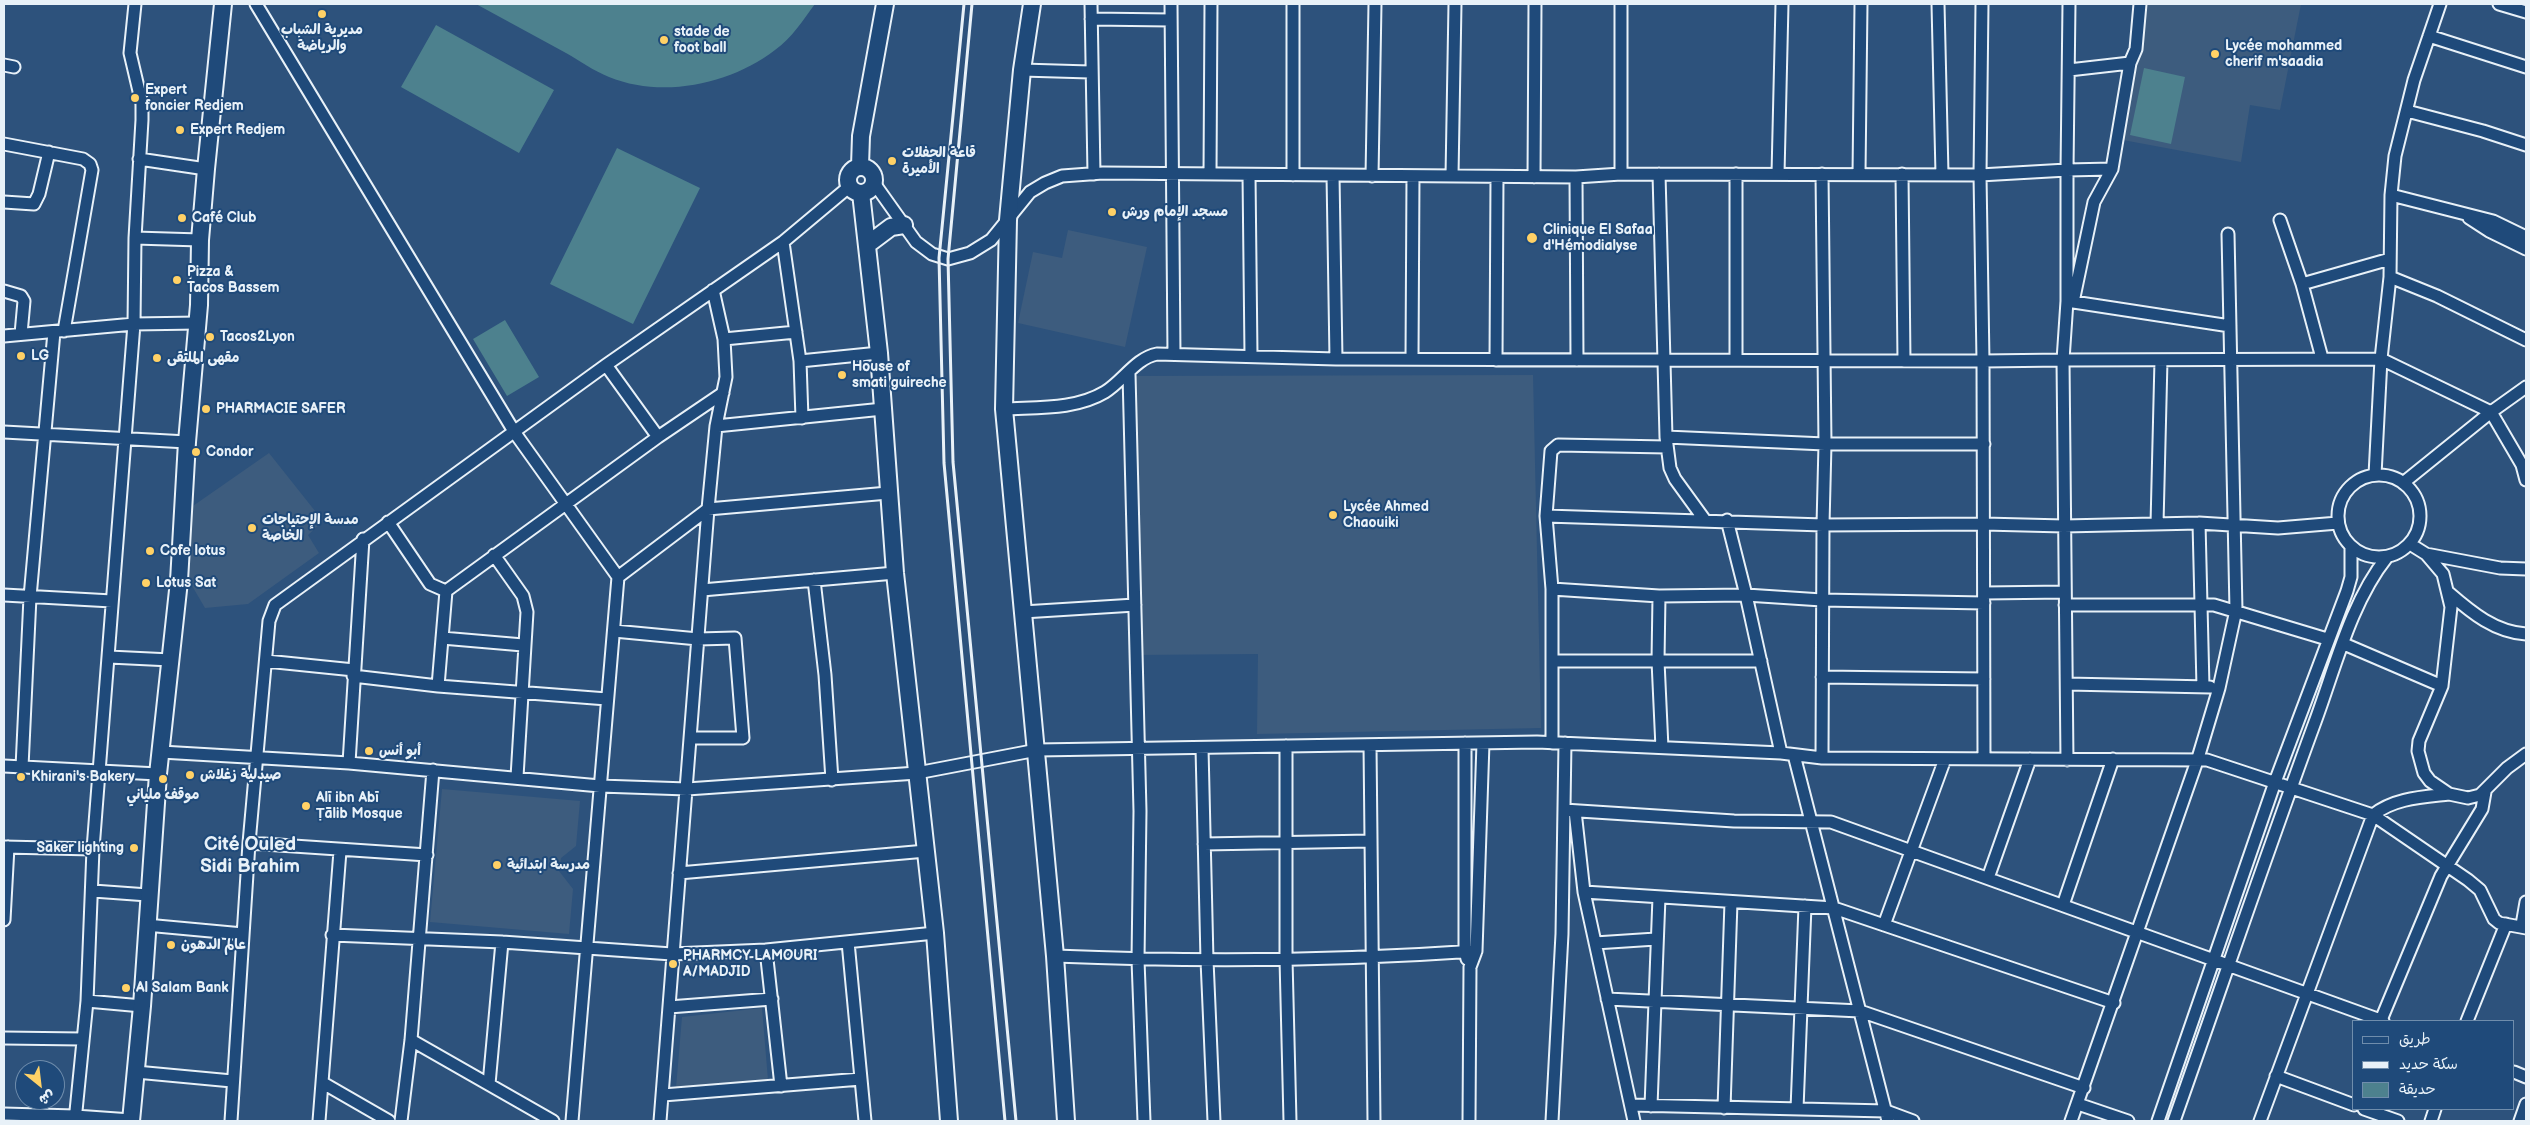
<!DOCTYPE html>
<meta charset="utf-8">
<style>
body{margin:0}
#map{position:relative;width:2530px;height:1125px;overflow:hidden;background:#2d527c;font-family:"Balsamiq Sans","Playpen Sans Arabic",sans-serif}
canvas{display:block}
.frame{position:absolute;inset:0;border:5px solid #e8f1f8;pointer-events:none}
.legend{position:absolute;left:2352px;top:1020px;width:162px;height:90px;box-sizing:border-box;background:#1f4a7a;border:1px solid #6f8dac;margin:0;padding:6px 9px;list-style:none;font-size:15px;color:#e8f1f8}
.legend li{display:flex;align-items:center;gap:10px;height:25px}
.legend b{width:25px;border:1px solid #6f8dac}
.north{position:absolute;left:15px;top:1060px;width:50px;height:50px;box-sizing:border-box;background:#1f4a7a;border:1px solid #6f8dac;border-radius:50%;rotate:151deg;font-size:14px;font-weight:700;line-height:20px;text-align:center;color:#e8f1f8}
.north::after{content:'';display:block;margin:auto;width:18px;height:22px;background:#ffd166;clip-path:polygon(50% 0,100% 100%,50% 72%,0 100%)}
</style>
<div id="map">
<canvas width="2530" height="1125"></canvas>
<div class="frame"></div>
<ul class="legend">
<li><b style="height:6px;background:#1f4a7a"></b>طريق</li>
<li><b style="height:6px;background:#e8f1f8"></b>سكة حديد</li>
<li><b style="height:14px;background:#4d818e"></b>حديقة</li>
</ul>
<div class="north">ش</div>
</div>
<script>
const ctx = document.querySelector('canvas').getContext('2d');
ctx.lineJoin = 'round';
function fill(path, color) { ctx.fillStyle = color; ctx.fill(path, 'evenodd'); }
function strokePath(path, color, width, dash) { ctx.strokeStyle = color; ctx.lineWidth = width; ctx.lineCap = dash ? 'butt' : 'round'; ctx.setLineDash(dash || []); ctx.stroke(path); }
function label(font, color, halo, rows, align = 'center') {
  ctx.font = font + ' "Balsamiq Sans","Playpen Sans Arabic",sans-serif'; ctx.lineWidth = 4; ctx.setLineDash([]); ctx.textBaseline = 'middle'; ctx.strokeStyle = halo; ctx.fillStyle = color; for (const [text, x, y, turn = 0] of rows) {
    ctx.save(); ctx.translate(x, y); ctx.rotate((+turn || 0) * Math.PI / 180); ctx.textAlign = isNaN(turn) ? turn : align; if (halo) ctx.strokeText(text, 0, 0); ctx.fillText(text, 0, 0); ctx.restore();
  }
}
fill(new Path2D(`
 M2147,4h154l-21,106 -30,-5 -9,57 -118,-22z
 M1068,230l79,17 -22,100 -107,-24 15,-71 29,6z
 M1533,375l8,353 -284,6 1,-80 -125,1 -6,-279z
 M269,453l54,68 -15,14 11,18 -71,51 -43,4 -17,-29 2,-71z
 M442,789l138,12 -4,45 -15,12 -2,13 14,18 -4,45 -139,-12z
 M762,1008l6,72 -92,8 6,-71z`), '#3d5c7e');
fill(new Path2D(`
 M476,4h339c-12,16 -23,34 -40,46 -44,34 -112,49 -166,27 -15,-6 -29,-16 -43,-24 -30,-16 -60,-33 -90,-49z
 M436,25l118,65 -35,63 -118,-66z
 M2144,68l41,9 -14,67 -41,-9z
 M617,148l83,40 -67,136 -83,-40z
 M505,320l34,57 -32,19 -34,-57z`), '#4d818e');
const street = new Path2D(`
 M256,4l259,429 103,144 -46,544
 M1091,4l3,170
 M1171,4l3,350
 M1621,4v170l359,1 87,-5 2,-166
 M1938,4l4,170
 M2499,4l27,8
 M1091,19l80,1
 M2429,36l97,31
 M4,65l10,2
 M1022,70l68,2
 M2069,70l61,-7
 M2407,111l76,20 43,14
 M4,144l79,15 7,5 2,6 -28,161
 M139,159l67,10
 M1210,174l1,-170
 M1659,174l7,263 4,31 5,11 29,40
 M1778,174l4,-170
 M1859,174l2,-170
 M1902,174l2,187
 M1249,175l2,180
 M1293,175v-171
 M1333,175l3,184
 M1372,176l3,-172
 M1452,176l3,-172
 M1534,177l1,-173
 M1576,177l45,-3
 M874,183l42,59 16,12 16,5 22,-6 21,-13 39,-48 15,-9 17,-7 41,-3 473,4 1,183
 M2391,195l102,26 33,16
 M4,202l30,2 5,-10 10,-42
 M2469,218l20,13 37,18
 M2280,220l22,64 20,74
 M135,238l65,2
 M783,242l17,119 79,-8
 M2390,277l47,19 89,44
 M2302,284l88,-25
 M4,291l17,5 3,5 -3,33
 M2067,301l163,25
 M2073,302l21,-100 18,-33 18,-106 6,-14 4,-45
 M4,336l130,-12 64,-1
 M724,339l72,-7
 M1412,359l1,-183
 M1496,360l1,-183
 M1736,360v-186
 M800,361l2,57
 M606,365l52,72
 M1129,374l11,437 -2,149 6,161
 M1004,409c33,-2 71,1 101,-17 18,-11 31,-34 52,-38l179,5 647,2 -3,-186 2,-171
 M716,426l167,-17
 M4,432l183,10
 M1666,437l159,7h159
 M2338 516a41 41 0 1 1 82 0a41 41 0 1 1-82 0Z
 M2375,475l6,-116 9,-82 1,-82 4,-39 19,-76 26,-76
 M2403,483l88,-71 35,-25
 M1546,516l277,9 161,-1 80,2 135,-3 79,5 60,-5
 M1727,520l19,75 35,158
 M388,522l42,62 16,7
 M2199,523l4,164
 M2157,524l4,-164
 M2410,544l16,10 17,20 8,33 -9,79 -23,55 -1,10 6,22 6,8 19,13 19,4 12,-3 27,-27 19,-14
 M2426,554l74,14 26,1
 M494,555l29,41 4,16 -10,165
 M618,577l90,-68 180,-16
 M814,580l11,95 7,105
 M1552,589l107,7 87,-1 76,5 162,3
 M702,590l193,-17
 M1984,593l81,-1
 M2449,593c23,20 46,39 77,41
 M4,595l108,6
 M1659,596l-1,65 4,87
 M2065,605h149l113,34
 M1023,612l112,-7
 M614,631l84,8 37,-1 8,100h-52
 M442,638l81,7
 M2344,644l98,42
 M109,657l62,3
 M266,661l88,9
 M1552,661h209
 M353,676l85,10 169,13
 M1822,677l162,2
 M2067,684l143,3
 M438,686l8,-95 212,-154 65,-44
 M1465,743v208l2,8
 M1552,743v-154l-6,-73 5,-65 7,-6 109,2
 M1370,745l4,376
 M1286,746v213l4,162
 M1202,748l5,212 7,161
 M161,752l188,11 251,23 87,3 230,-16 120,-23 500,-8 244,11 41,5 385,2 166,55 95,65 12,10 14,29 5,4 27,5
 M1794,755l94,366
 M1822,758l1,-233 2,-81 -3,-270
 M1984,759l-1,-398 80,-1 4,-59v-131l45,-1
 M2067,760l-4,-400 318,-1 110,53 31,53 4,15
 M349,763l14,-224
 M4,766l154,8
 M22,767l8,-170 24,-265
 M1564,810l170,11 97,1 552,199
 M1575,811l9,81 50,229
 M249,843l178,12
 M1204,844l167,-3
 M4,847l89,2
 M679,873l247,-22
 M1988,878l42,-119
 M93,891l55,4
 M1584,892l250,16 280,95
 M2063,905l50,-146
 M4,920l4,-73
 M146,925l97,9
 M1884,925l61,-166
 M2522,925l4,-23
 M332,935l170,7 170,12 94,-4 169,-17
 M848,942l17,179
 M1595,943l61,-4
 M766,950l15,136
 M1055,956c141,6 281,5 421,-5
 M1607,999l253,12 224,77
 M87,1001l55,5
 M669,1007l103,-8
 M2381,1020l60,-144 41,-67 3,-17
 M2467,1021l39,-97
 M4,1038l78,1
 M411,1040l142,81
 M136,1072l96,9
 M2514,1072l12,5
 M2276,1076l78,29
 M323,1083l66,38
 M489,1084l13,-142
 M663,1095l198,-16
 M2078,1104l50,17
 M1631,1105l255,6 27,10
 M1651,1106l8,-209
 M1724,1108l7,-206
 M1797,1109l8,-203
 M2364,1109l34,12
 M4,1114l71,2 56,4
 M75,1121l12,-120 6,-152 41,-525 1,-86 7,-118v-16l-12,-51 5,-49
 M231,1121l18,-278 20,-222 6,-16 331,-240 177,-123 67,-56
 M319,1121l21,-270
 M401,1121l10,-81 22,-270
 M660,1121l48,-612 8,-83 10,-49 -2,-38 -11,-49
 M1469,1121l1,-154 6,-16 7,-208
 M1552,1121l10,-187 3,-191
 M2071,1121l127,-363 21,-70 17,-78 -8,-376
 M2158,1121l117,-339 72,-191 4,-14v-30
 M2174,1121c47,-133 92,-266 141,-399 20,-54 36,-120 72,-165
 M2260,1121l113,-306c21,-17 50,-18 76,-21
 M2431,1121l4,-12
 M2520,1121l6,-17`);
const secondary = new Path2D(`
 M1032,4l-10,66 -14,150 -4,189 51,547 11,165
 M860,166l1,-30 24,-132
 M848 180a13 13 0 1 1 26 0a13 13 0 1 1-26 0Z
 M861,193l18,160 16,220 40,360 14,188
 M867,245l24,-18 13,-2
 M131,1121l11,-115 16,-232 21,-193 8,-139 12,-137 1,-65 6,-71 17,-165`);
strokePath(street, '#e8f1f8', 15);
strokePath(secondary, '#e8f1f8', 20);
strokePath(street, '#1f4a7a', 11);
strokePath(secondary, '#1f4a7a', 16);
strokePath(new Path2D(`
 M964,4l-25,254 5,205 61,658
 M972,4l-24,255 5,203 63,659`), '#e8f1f8', 3);
for (const [x, y, r, color] of [
 [322,14,5,"#ffd166"],
 [664,40,5,"#ffd166"],
 [2215,54,5,"#ffd166"],
 [135,98,5,"#ffd166"],
 [180,130,5,"#ffd166"],
 [892,161,5,"#ffd166"],
 [1112,212,5,"#ffd166"],
 [182,218,5,"#ffd166"],
 [1532,238,6,"#ffd166"],
 [177,280,5,"#ffd166"],
 [210,337,5,"#ffd166"],
 [21,356,5,"#ffd166"],
 [157,358,5,"#ffd166"],
 [842,375,5,"#ffd166"],
 [206,409,5,"#ffd166"],
 [196,452,5,"#ffd166"],
 [1333,515,5,"#ffd166"],
 [252,528,5,"#ffd166"],
 [150,551,5,"#ffd166"],
 [146,583,5,"#ffd166"],
 [369,751,5,"#ffd166"],
 [190,775,5,"#ffd166"],
 [21,777,5,"#ffd166"],
 [163,779,5,"#ffd166"],
 [306,806,5,"#ffd166"],
 [134,848,5,"#ffd166"],
 [497,865,5,"#ffd166"],
 [171,945,5,"#ffd166"],
 [673,964,5,"#ffd166"],
 [126,988,5,"#ffd166"]
]) { const dot = new Path2D(); dot.arc(x, y, r, 0, 2 * Math.PI); ctx.fillStyle = color; ctx.fill(dot); strokePath(dot, '#1f4a7a', 2); }
label('bold 14px', '#e8f1f8', '#1f4a7a', [
 ["مديرية الشباب",322,30,"center"],
 ["والرياضة",322,46,"center"],
 ["stade de",674,32],
 ["foot ball",674,48],
 ["Lycée mohammed",2225,46],
 ["cherif m'saadia",2225,62],
 ["Expert",145,90],
 ["foncier Redjem",145,106],
 ["Expert Redjem",190,130],
 ["قاعة الحفلات",902,153],
 ["الأميرة",902,169],
 ["مسجد الإمام ورش",1122,212],
 ["Café Club",192,218],
 ["Clinique El Safaa",1543,230],
 ["d'Hémodialyse",1543,246],
 ["Pizza &",187,272],
 ["Tacos Bassem",187,288],
 ["Tacos2Lyon",220,337],
 ["LG",31,356],
 ["مقهى الملتقى",167,358],
 ["House of",852,367],
 ["smati guireche",852,383],
 ["PHARMACIE SAFER",216,409],
 ["Condor",206,452],
 ["Lycée Ahmed",1343,507],
 ["Chaouiki",1343,523],
 ["مدسة الإحتياجات",262,520],
 ["الخاصة",262,536],
 ["Cofe lotus",160,551],
 ["Lotus Sat",156,583],
 ["أبو أنس",379,751],
 ["صيدلية زغلاش",200,775],
 ["Khirani's Bakery",31,777],
 ["موقف ملياني",163,795,"center"],
 ["Alī ibn Abī",316,798],
 ["Ṭālib Mosque",316,814],
 ["Saker lighting",124,848,"right"],
 ["مدرسة ابتدائية",507,865],
 ["عالم الدهون",181,945],
 ["PHARMCY LAMOURI",683,956],
 ["A/MADJID",683,972],
 ["Al Salam Bank",136,988]
], 'left');
label('bold 19px', '#e8f1f8', '#1f4a7a', [
 ["Cité Ouled",250,845],
 ["Sidi Brahim",250,867]
]);
</script>
